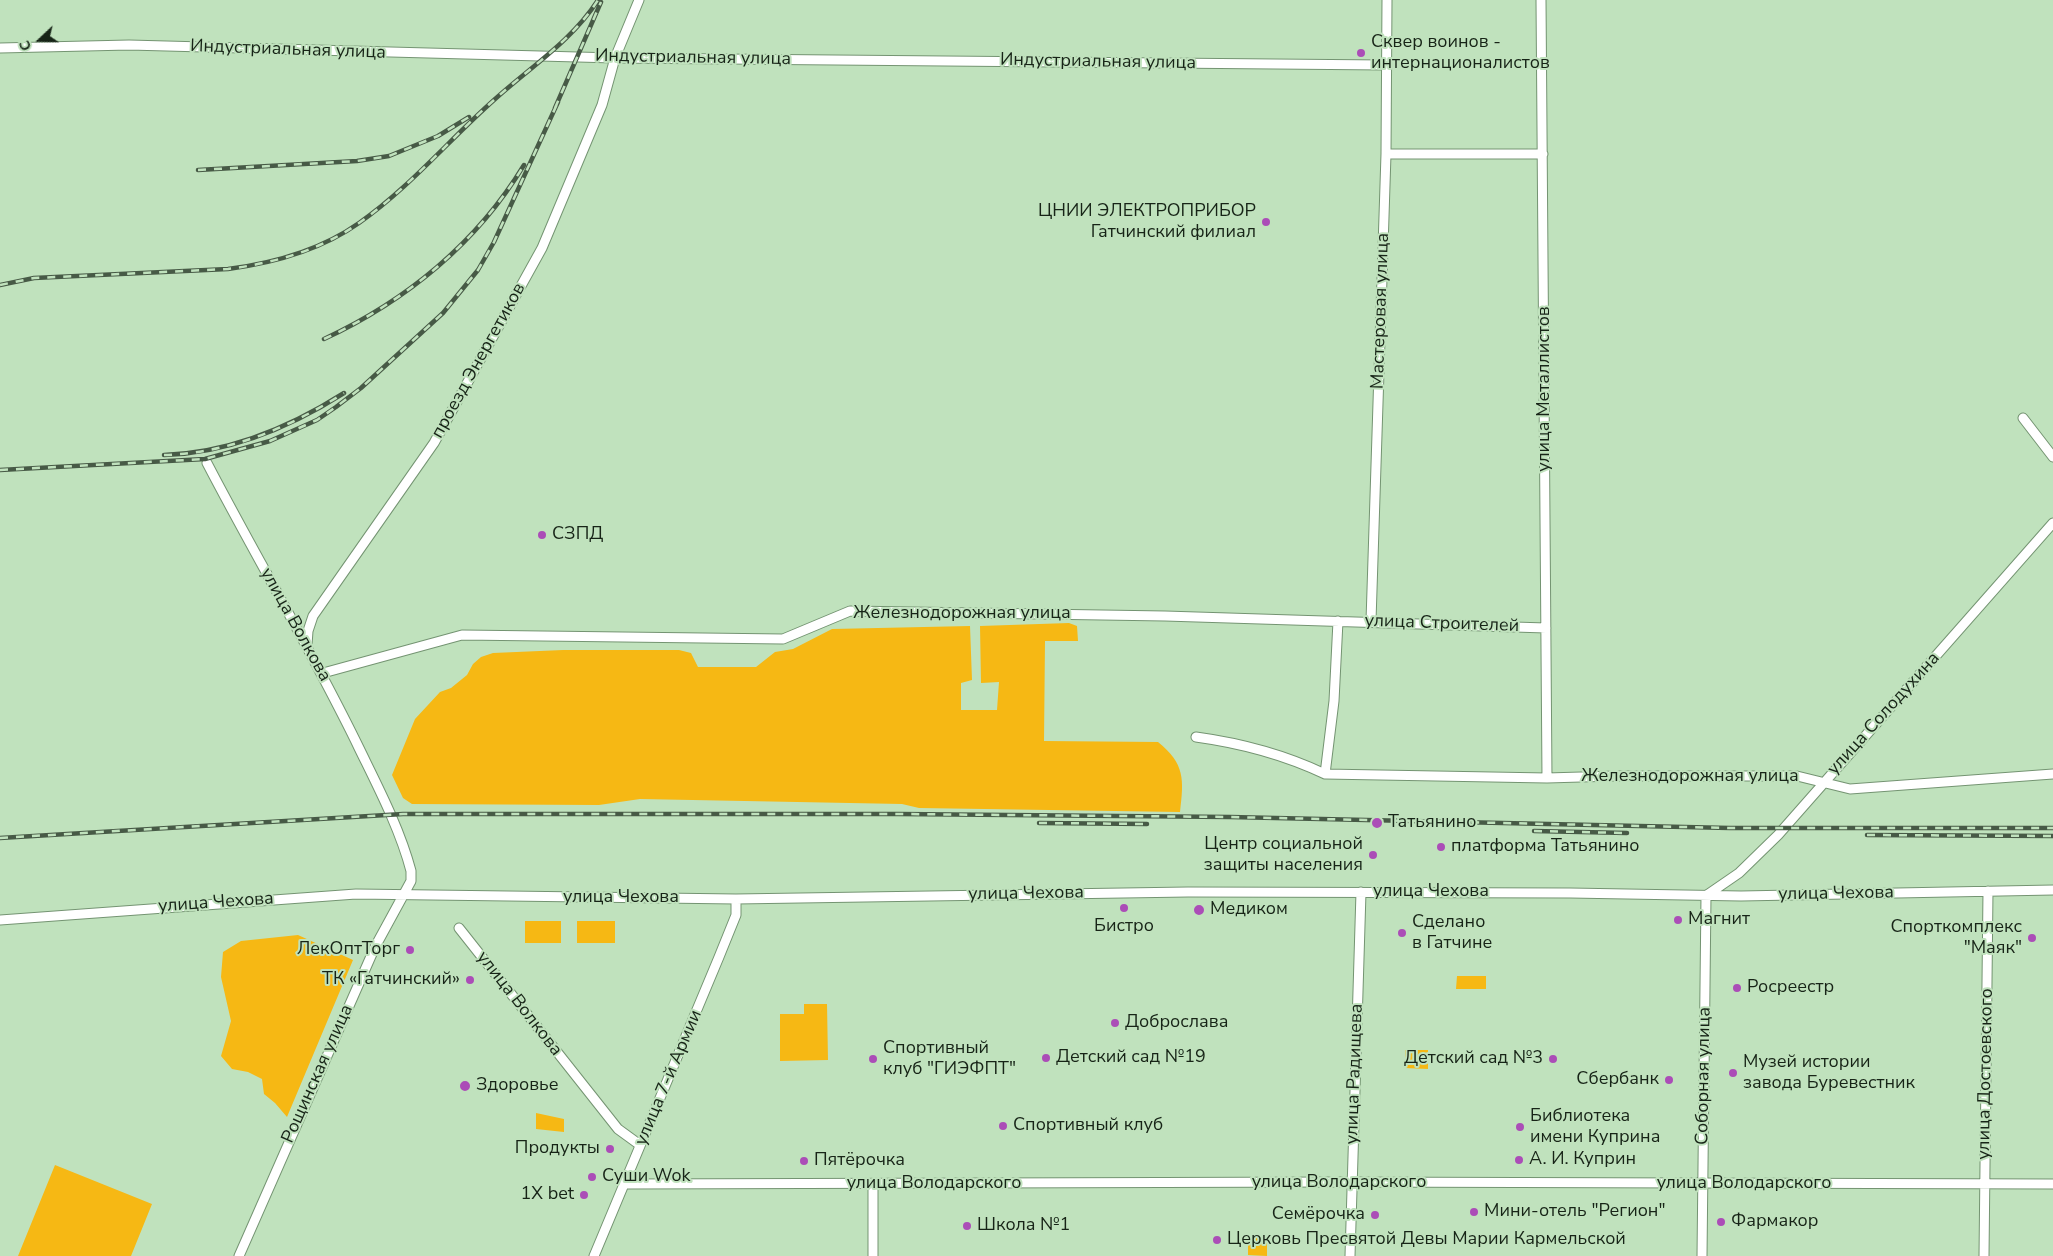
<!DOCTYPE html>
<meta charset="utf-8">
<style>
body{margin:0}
#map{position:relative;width:2053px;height:1256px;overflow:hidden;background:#c0e2bd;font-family:"Nunito Sans",sans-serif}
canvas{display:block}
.north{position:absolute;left:15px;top:15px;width:50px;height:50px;-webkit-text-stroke:4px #c0e2bd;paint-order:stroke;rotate:249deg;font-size:14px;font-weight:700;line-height:20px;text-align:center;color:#172417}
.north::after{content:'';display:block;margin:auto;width:18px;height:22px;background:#172417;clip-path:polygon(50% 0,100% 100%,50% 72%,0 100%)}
</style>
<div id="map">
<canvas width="2053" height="1256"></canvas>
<div class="north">С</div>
</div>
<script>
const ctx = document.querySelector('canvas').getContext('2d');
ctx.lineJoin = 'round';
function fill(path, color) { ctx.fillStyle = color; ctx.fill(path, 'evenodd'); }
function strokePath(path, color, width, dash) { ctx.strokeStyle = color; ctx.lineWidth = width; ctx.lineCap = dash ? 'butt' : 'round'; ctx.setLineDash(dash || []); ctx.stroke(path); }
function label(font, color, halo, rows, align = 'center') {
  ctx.font = font + ' "Nunito Sans",sans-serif'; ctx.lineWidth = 4; ctx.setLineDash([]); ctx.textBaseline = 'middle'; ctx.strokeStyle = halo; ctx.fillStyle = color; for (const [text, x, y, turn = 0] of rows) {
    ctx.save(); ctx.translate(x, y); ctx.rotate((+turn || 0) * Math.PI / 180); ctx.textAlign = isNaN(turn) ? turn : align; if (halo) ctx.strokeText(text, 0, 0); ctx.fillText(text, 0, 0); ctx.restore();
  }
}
fill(new Path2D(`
 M1069,623l8,3 1,15h-33l-1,100 114,1c27,22 26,37 22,70l-261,-4 -17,-4 -262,-5 -41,6 -187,-1 -9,-6 -11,-23 23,-56 25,-27 11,-4 16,-13 6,-11 8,-7 12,-4 70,-3h116l12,3 7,14h58l19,-15 18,-3 39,-20 138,-3 2,54 -11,3v27h36l2,-28 -18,1 -1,-57z
 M525,921h36v22h-36z
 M577,921h38v22h-38z
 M298,935l55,25 -66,157 -12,-14 -11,-9 -2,-15 -14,-7 -16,-3 -11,-13 10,-35 -10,-44 2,-25 18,-11z
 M1457,976h29v13h-30z
 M804,1004h23l1,56 -48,1v-47h24z
 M1405,1050h23v19l-23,-1z
 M536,1113l28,6v13l-28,-3z
 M55,1165l97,39 -21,52h-113z
 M1248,1236l19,1v19l-19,-1z`), '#f6b814');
const minor = new Path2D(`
 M1541,0l6,778
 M0,48l129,-3 486,13 770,7
 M1386,154h157
 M2023,418l30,39
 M207,463c50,96 105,188 152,285 19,39 41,81 52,123v10l-36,66 -136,309
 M1371,621l15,-467 1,-154
 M307,645l1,-14 5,-15 121,-173 108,-195 60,-143 13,-47 24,-58
 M323,673l139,-38 321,4 67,-28 315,5 381,12
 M1196,737c44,6 89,18 129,37l222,4 68,-2h182l53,13 203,-15
 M1325,774l9,-73 4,-80
 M1707,895l32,-22 39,-38 275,-312
 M0,920l356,-26 380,5 452,-7 382,1 171,3 312,-6
 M459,928l159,201 22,16
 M625,1184l715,-2 713,2
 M594,1256l125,-299 17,-42v-16
 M873,1256v-72
 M1350,1256l11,-364
 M1702,1256l4,-360
 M1984,1256l4,-365`);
strokePath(minor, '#749472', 11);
strokePath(minor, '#fff', 9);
const rail = new Path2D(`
 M555,108l46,-106
 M198,170l159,-9 32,-5 49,-20 31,-19
 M0,285l34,-7 194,-9c46,-6 93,-19 131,-46 50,-35 90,-83 135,-123 35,-32 78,-59 104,-100
 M324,339c82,-38 153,-96 200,-174
 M164,455c65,-2 125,-27 180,-62
 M0,470l205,-11 65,-18 47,-21 19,-13 25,-19 82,-75 35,-43 16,-28 64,-140
 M1039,823l108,1
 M1534,831l93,2
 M1867,835l186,1
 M0,838l403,-24h495l332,3 500,11h323`);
strokePath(rail, '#475a46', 4.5);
strokePath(rail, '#c0e2bd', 2.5, [8]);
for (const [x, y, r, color] of [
 [1361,53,5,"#ab4db7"],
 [1266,222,5,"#ab4db7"],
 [542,535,5,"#ab4db7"],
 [1377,823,6,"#ab4db7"],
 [1441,847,5,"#ab4db7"],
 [1373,855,5,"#ab4db7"],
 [1124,908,5,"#ab4db7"],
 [1199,910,6,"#ab4db7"],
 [1678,920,5,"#ab4db7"],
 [1402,933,5,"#ab4db7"],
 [2032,938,5,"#ab4db7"],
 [410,950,5,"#ab4db7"],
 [470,980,5,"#ab4db7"],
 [1737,988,5,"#ab4db7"],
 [1115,1023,5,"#ab4db7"],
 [1046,1058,5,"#ab4db7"],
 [873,1059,5,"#ab4db7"],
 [1553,1059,5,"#ab4db7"],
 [1733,1073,5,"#ab4db7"],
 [1669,1080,5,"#ab4db7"],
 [465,1086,6,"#ab4db7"],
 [1003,1126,5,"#ab4db7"],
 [1520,1127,5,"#ab4db7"],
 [610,1149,5,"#ab4db7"],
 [1519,1160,5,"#ab4db7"],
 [804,1161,5,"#ab4db7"],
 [592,1177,5,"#ab4db7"],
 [584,1195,5,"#ab4db7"],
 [1474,1212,5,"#ab4db7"],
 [1375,1215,5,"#ab4db7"],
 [1721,1222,5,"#ab4db7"],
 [967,1226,5,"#ab4db7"],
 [1217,1240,5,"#ab4db7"]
]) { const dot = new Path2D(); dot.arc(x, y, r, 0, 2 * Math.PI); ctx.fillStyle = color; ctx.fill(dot); strokePath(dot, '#c0e2bd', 2); }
label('18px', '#172417', '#c0e2bd', [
 ["Сквер воинов -",1371,43],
 ["интернационалистов",1371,64],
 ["ЦНИИ ЭЛЕКТРОПРИБОР",1256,212,"right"],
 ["Гатчинский филиал",1256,233,"right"],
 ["СЗПД",552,535],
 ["Татьянино",1388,823],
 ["Центр социальной",1363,845,"right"],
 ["защиты населения",1363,866,"right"],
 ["платформа Татьянино",1451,847],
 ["Медиком",1210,910],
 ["Магнит",1688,920],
 ["Сделано",1412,923],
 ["в Гатчине",1412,944],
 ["Бистро",1124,927,"center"],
 ["Спорткомплекс",2022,928,"right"],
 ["\"Маяк\"",2022,949,"right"],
 ["ЛекОптТорг",400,950,"right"],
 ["ТК «Гатчинский»",460,980,"right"],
 ["Росреестр",1747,988],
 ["Доброслава",1125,1023],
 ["Спортивный",883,1049],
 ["клуб \"ГИЭФПТ\"",883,1070],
 ["Детский сад №19",1056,1058],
 ["Детский сад №3",1543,1059,"right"],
 ["Музей истории",1743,1063],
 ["завода Буревестник",1743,1084],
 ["Сбербанк",1659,1080,"right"],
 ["Здоровье",476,1086],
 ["Библиотека",1530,1117],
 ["имени Куприна",1530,1138],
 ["Спортивный клуб",1013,1126],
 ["Продукты",600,1149,"right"],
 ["А. И. Куприн",1529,1160],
 ["Пятёрочка",814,1161],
 ["Суши Wok",602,1177],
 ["1X bet",574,1195,"right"],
 ["Мини-отель \"Регион\"",1484,1212],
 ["Семёрочка",1365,1215,"right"],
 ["Фармакор",1731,1222],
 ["Школа №1",977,1226],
 ["Церковь Пресвятой Девы Марии Кармельской",1227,1240]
], 'left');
label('18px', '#172417', '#c0e2bd', [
 ["Индустриальная улица",288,50,2],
 ["Индустриальная улица",693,58,1],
 ["Индустриальная улица",1098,62,1],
 ["Мастеровая улица",1381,311,-88],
 ["проезд Энергетиков",479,361,-61],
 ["улица Металлистов",1545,389,-90],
 ["Железнодорожная улица",962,614],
 ["улица Строителей",1442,624,2],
 ["улица Волкова",295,625,61],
 ["улица Солодухина",1884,714,-48],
 ["Железнодорожная улица",1690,777],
 ["улица Чехова",1431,892],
 ["улица Чехова",1026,894,-1],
 ["улица Чехова",1836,894,-1],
 ["улица Чехова",621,898],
 ["улица Чехова",216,903,-4],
 ["улица Волкова",519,1004,52],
 ["Рощинская улица",318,1074,-66],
 ["улица Радищева",1355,1074,-88],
 ["улица Достоевского",1986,1074,-89],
 ["Соборная улица",1704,1076,-89],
 ["улица 7-й Армии",669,1078,-67],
 ["улица Володарского",1339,1183],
 ["улица Володарского",934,1184],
 ["улица Володарского",1744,1184]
]);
</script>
